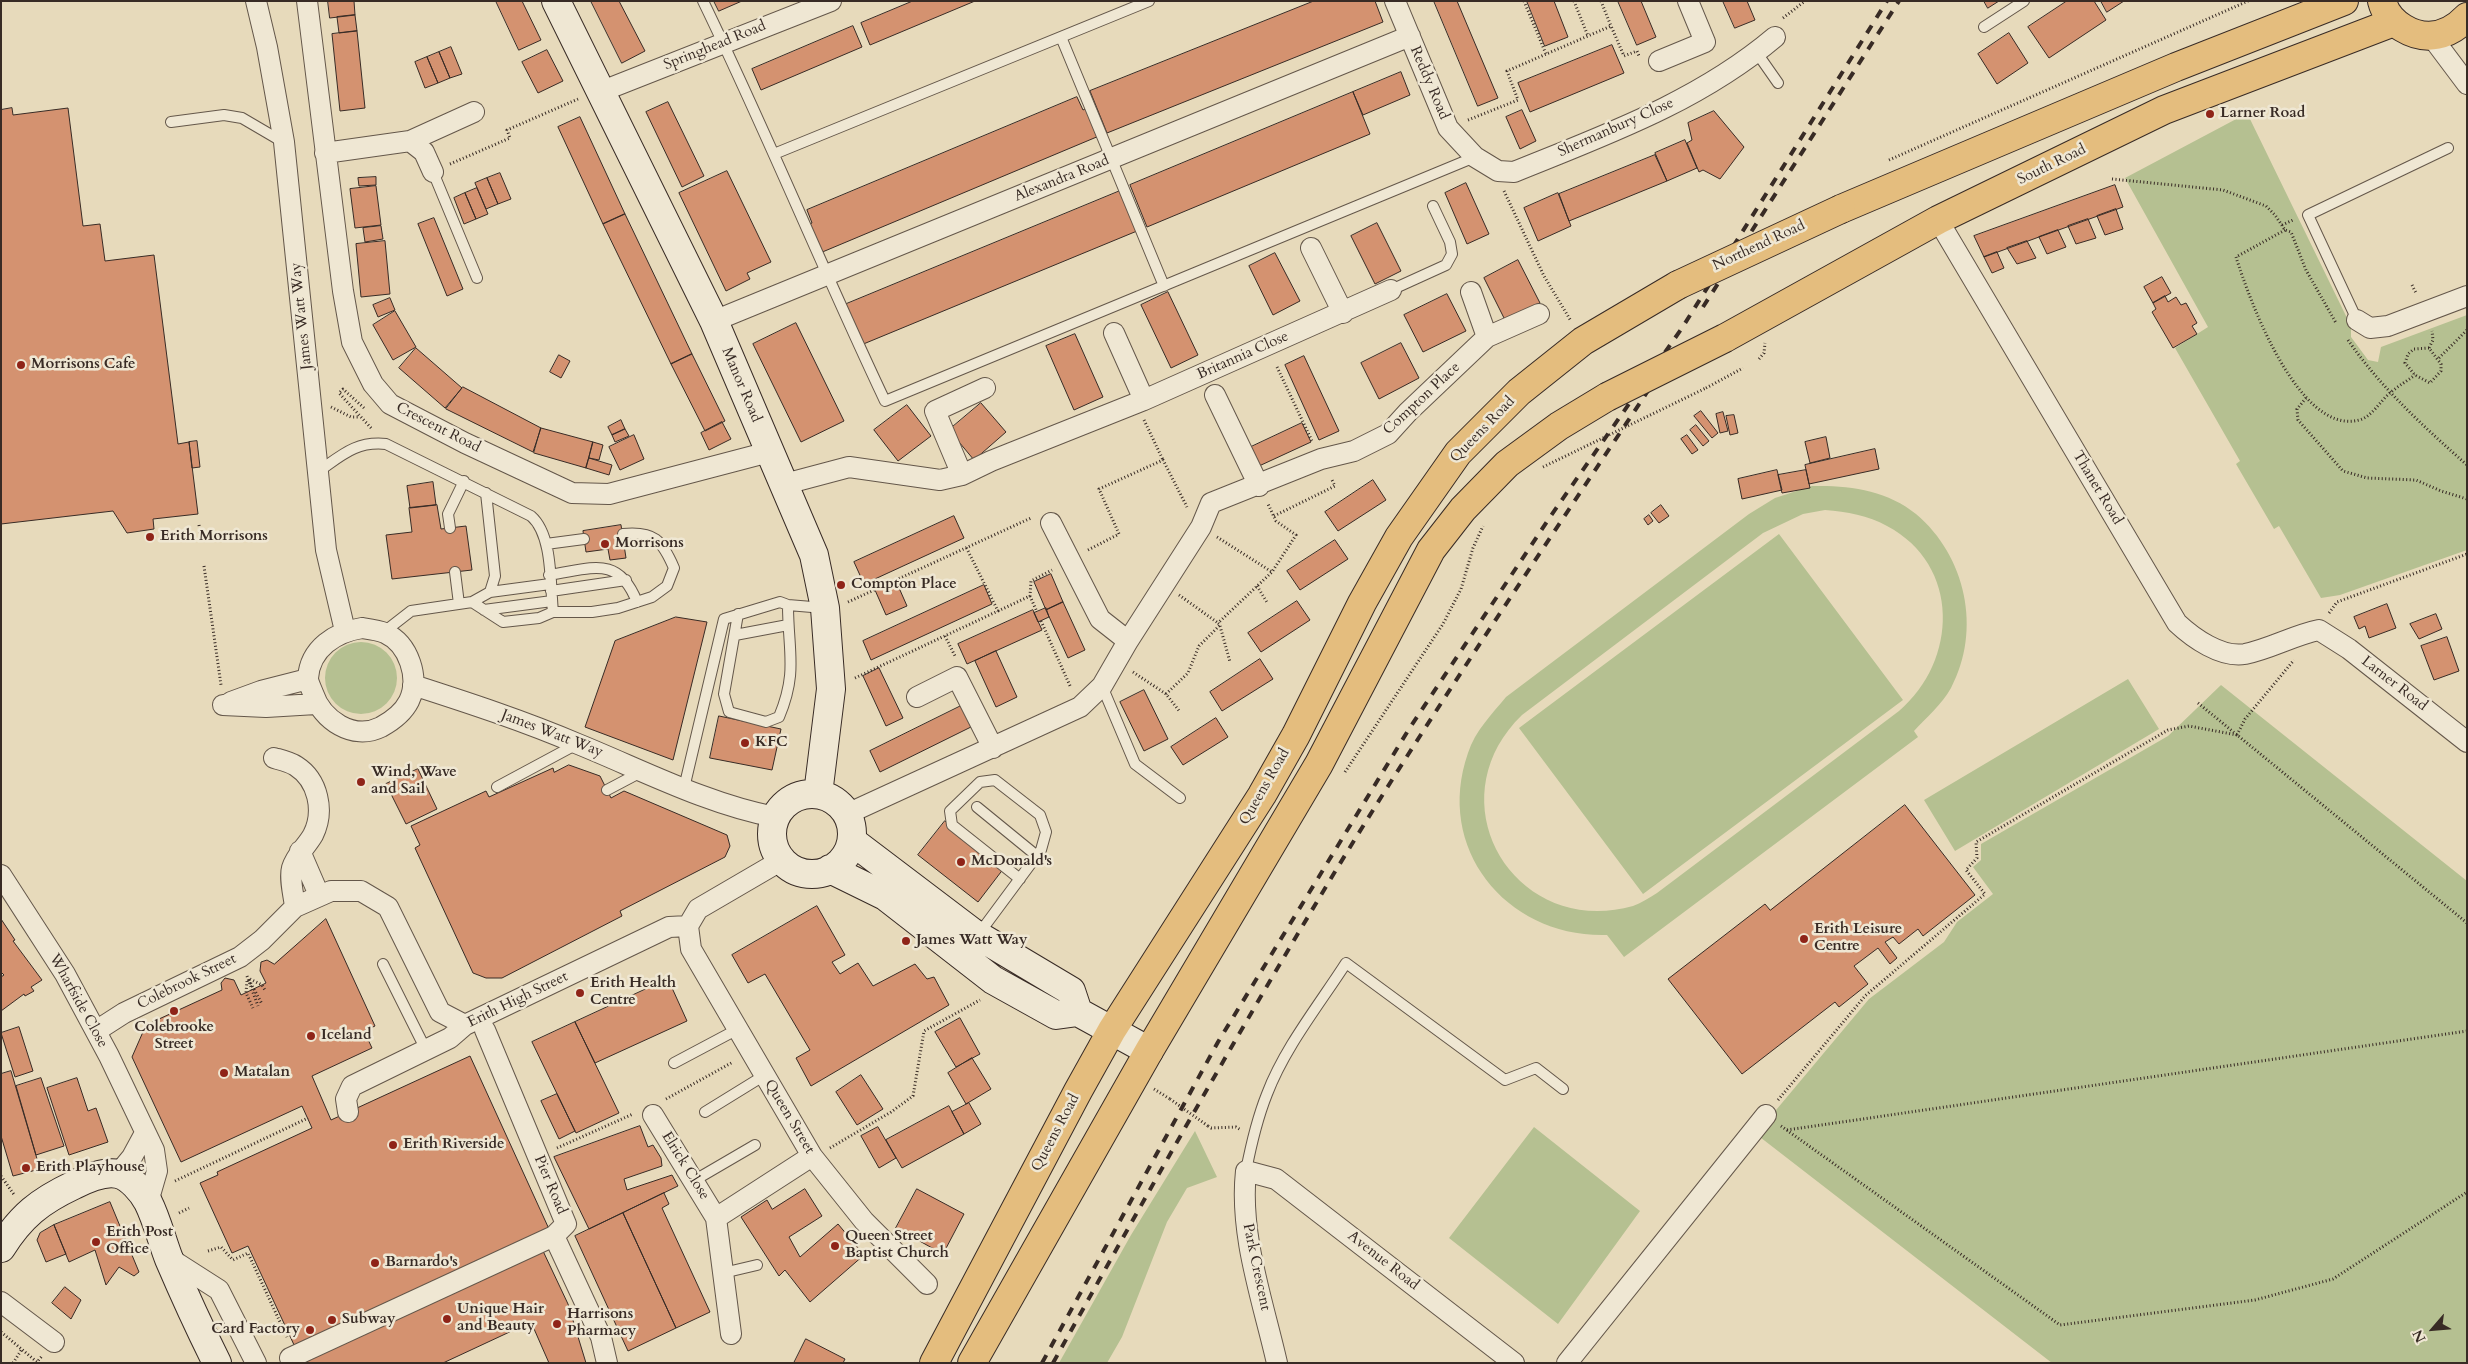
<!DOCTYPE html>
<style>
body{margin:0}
#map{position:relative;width:2468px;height:1364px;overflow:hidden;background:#e7dabb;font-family:Cardo,serif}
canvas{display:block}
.frame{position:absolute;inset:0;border:2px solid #382b25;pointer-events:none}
.north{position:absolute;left:2408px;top:1304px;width:50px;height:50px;-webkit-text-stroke:4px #efe7d3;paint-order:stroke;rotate:243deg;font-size:14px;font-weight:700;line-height:20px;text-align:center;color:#382b25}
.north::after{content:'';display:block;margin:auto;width:18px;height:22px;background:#382b25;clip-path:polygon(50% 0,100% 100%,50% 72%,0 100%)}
</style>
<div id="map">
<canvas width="2468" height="1364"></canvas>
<div class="frame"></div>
<div class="north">N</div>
</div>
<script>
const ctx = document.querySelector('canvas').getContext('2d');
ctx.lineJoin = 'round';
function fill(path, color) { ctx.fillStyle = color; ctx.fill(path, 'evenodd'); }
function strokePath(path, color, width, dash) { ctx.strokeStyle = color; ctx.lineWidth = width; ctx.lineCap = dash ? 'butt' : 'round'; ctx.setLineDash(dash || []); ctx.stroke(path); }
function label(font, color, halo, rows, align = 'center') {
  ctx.font = font + ' Cardo,serif'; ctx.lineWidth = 5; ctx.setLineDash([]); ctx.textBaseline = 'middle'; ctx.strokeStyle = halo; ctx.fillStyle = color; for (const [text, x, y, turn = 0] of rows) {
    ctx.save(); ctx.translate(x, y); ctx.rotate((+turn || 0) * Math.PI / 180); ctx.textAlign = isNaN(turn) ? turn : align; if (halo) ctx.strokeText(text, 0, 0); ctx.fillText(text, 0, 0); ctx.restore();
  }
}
fill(new Path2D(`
 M2240,117h9l98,201 4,4v15l17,23 10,2 3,-15 86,-32v235l-127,45 -19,3 -42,-72 -5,3 -38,-65 4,-3 -65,-113 33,-21 -83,-149z
 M1812,486c36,-1 75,4 104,28 50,42 66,116 35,174 -9,16 -25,30 -37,43l4,6 -294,220 -17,-22c-99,3 -173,-85 -139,-182 7,-22 24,-39 38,-56l243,-183 26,-16zM1825,510c22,2 43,5 62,16 74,39 71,135 12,185l-242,182c-8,5 -16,10 -24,13 -119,33 -200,-105 -111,-191l241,-182 40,-19z
 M1779,534l124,166 -260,194 -124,-166z
 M325 678a36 36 0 1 1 72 0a36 36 0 1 1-72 0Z
 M2128,679l31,50 -204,122 -31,-51z
 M2221,685l246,196v482h-415l-296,-229 113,-135 75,-57 13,-20 36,-28 -20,-27 8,-7v-16l187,-108z
 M1534,1127l106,84 -82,113 -109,-86z
 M1195,1131l22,46 -30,11 -20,34 -45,115 -15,26h-48l72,-128z`), '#b5c091');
const building = new Path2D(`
 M328,1h26l1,14 -25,3z
 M496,1h26l19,39 -22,10z
 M591,1h28l26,50 -23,12z
 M714,1h28l-23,10z
 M913,1h62l-105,44 -9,-22z
 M1314,1h61l8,21 -276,111 -17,-42z
 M1434,1h23l41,97 -20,8z
 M1527,1h27l14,36 -23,9z
 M1618,1h23l15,36 -19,8z
 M1723,1h24l8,19 -20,8z
 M1984,1h15l-11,7z
 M2067,1h27l12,19 -57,38 -21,-31z
 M2101,1h23l-17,11z
 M355,15l2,16 -18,2 -2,-16z
 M853,26l9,21 -101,43 -9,-21z
 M357,31l8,77 -25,3 -8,-77z
 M2009,33l19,30 -31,21 -19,-30z
 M1612,45l12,28 -94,39 -12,-29z
 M451,47l11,27 -12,4 -11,-26z
 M547,50l16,31 -25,12 -16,-31z
 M439,52l11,26 -12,5 -11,-26z
 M427,57l11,26 -13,5 -10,-26z
 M1401,72l9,23 -47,20 -10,-23z
 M1353,92l17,42 -223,93 -17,-42z
 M1077,97l6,13 4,-2 12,28 -279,117 -12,-28 4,-2 -5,-13z
 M668,102l36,74 -22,11 -36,-75z
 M12,108l1,7 55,-7 15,118 17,-2 5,37 49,-6 24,189 11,-2 9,72 -45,5 1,10 -27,4 -14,-22 -112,13v-414z
 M1522,110l14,31 -16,8 -14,-32z
 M1714,111l30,36 -24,32 -17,-9 -4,2 -12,-29 5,-3 -4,-17z
 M580,117l45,97 -22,10 -45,-97z
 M1685,140l12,28 -30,13 -12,-28z
 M1655,155l12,26 -98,40 -10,-27z
 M727,171l44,91 -24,11 3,6 -24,12 -47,-98z
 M500,173l11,26 -13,5 -11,-26z
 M376,177v8l-17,1 -1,-8z
 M487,178l11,26 -12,5 -11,-26z
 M1466,183l23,51 -22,10 -22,-51z
 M2115,185l8,22 -84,30 -55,20 -10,-21z
 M376,186l5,39 -26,3 -5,-39z
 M477,188l11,26 -12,5 -11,-26z
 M1120,191l17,40 -276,114 -17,-40z
 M465,193l11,26 -12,5 -10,-26z
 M1558,193l13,33 -33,15 -14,-33z
 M2116,209l7,20 -18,6 -8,-19z
 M625,214l67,140 -21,10 -68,-140z
 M434,218l29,71 -16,7 -29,-72z
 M2088,219l8,19 -20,6 -8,-18z
 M1377,223l24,48 -26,13 -24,-48z
 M381,226l2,13 -18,3 -2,-14z
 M2058,230l8,17 -19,7 -8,-17z
 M385,241l5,53 -29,3 -5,-53z
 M2027,241l9,17 -19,6 -10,-16z
 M1997,252l7,16 -12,5 -8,-16z
 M1275,253l25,48 -27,14 -24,-49z
 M1518,260l22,43 -35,17 -21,-42z
 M2162,277l9,16 -18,10 -9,-16z
 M1168,292l30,63 -27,13 -30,-63z
 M1447,294l19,37 -43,21 -19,-37z
 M2165,296l3,6 8,-5 5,8 5,-2 11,20 -5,3 5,8 -24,14 -21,-36 4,-3 -3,-6z
 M390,298l5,12 -17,7 -5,-12z
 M395,311l21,36 -23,13 -20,-35z
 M796,323l48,98 -43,21 -48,-98z
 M1075,334l28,63 -29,13 -28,-64z
 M1401,343l18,35 -40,21 -18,-36z
 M416,348l46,40 -17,20 -46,-40z
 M692,354l33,67 -20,10 -34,-67z
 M559,355l11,6 -9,17 -11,-6z
 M1304,356l35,75 -20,9 -34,-75z
 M463,387l78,41 -8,24 -87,-43z
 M981,403l25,29 -32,28 -25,-30z
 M907,405l24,31 -33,25 -24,-31z
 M1701,411l17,22 -6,5 -18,-22z
 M1723,412l5,19 -8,2 -4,-19z
 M1734,415l4,18 -8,2 -4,-19z
 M621,420l4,9 -13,6 -4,-8z
 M722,422l9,17 -22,11 -8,-17z
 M1302,423l9,19 -52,24 -8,-19z
 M1696,425l13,16 -6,5 -13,-16z
 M541,428l52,14 -7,26 -52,-15z
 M625,429l4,7 -14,6 -3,-7z
 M634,435l10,24 -24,11 -11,-23z
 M1687,435l11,15 -6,4 -11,-15z
 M1826,437l4,21 -20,5 -5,-21z
 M197,441l3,26 -8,1 -3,-26z
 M593,442l10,3 -4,15 -10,-2z
 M1875,449l4,20 -70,15 -4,-19z
 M589,458l23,7 -3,10 -23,-7z
 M1777,470l5,20 -40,9 -4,-20z
 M1806,470l4,18 -28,5 -4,-18z
 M1373,480l13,20 -48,31 -13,-19z
 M433,482l3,23 -26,3 -3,-22z
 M437,505l4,24 25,-3 6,44 -80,9 -6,-44 26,-3 -3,-24z
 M1661,505l8,11 -10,7 -8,-10z
 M1649,515l4,6 -5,4 -4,-6z
 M954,516l10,22 -100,46 -10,-22z
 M621,525l5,33 -16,2 -2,-11 -22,3 -3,-21z
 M1335,540l13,19 -48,31 -13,-19z
 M1051,574l12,28 -17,8 -12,-28z
 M896,581l11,25 -21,9 -11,-25z
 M984,585l8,19 -121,56 -8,-19z
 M1297,601l13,19 -49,32 -13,-19z
 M1063,602l22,48 -17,8 -22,-48z
 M2387,604l9,24 -27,10 -4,-12 -6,3 -5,-12z
 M1046,608l3,9 -11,5 -4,-9z
 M1033,610l9,20 -75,34 -9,-20z
 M2436,614l6,15 -23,10 -9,-15z
 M676,617l31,5 -34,138 -88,-33 30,-86z
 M2447,637l12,34 -25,9 -13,-34z
 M996,651l21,46 -21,10 -21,-46z
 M1260,659l13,20 -51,32 -12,-19z
 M879,668l24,50 -17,8 -23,-50z
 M1144,690l24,49 -24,12 -24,-49z
 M965,704l10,21 -95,47 -10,-21z
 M719,716l62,13 -9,41 -62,-12z
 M1216,718l12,19 -45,28 -12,-18z
 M569,765l31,11 11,22 13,-7 103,44 3,11 -5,11 -105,54 2,5 -120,62h-16l-13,-5 -58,-125 5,-3 -9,-19 75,-35 3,6 64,-29 1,4z
 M418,769l19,40 -31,15 -20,-40z
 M1905,805l70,90 -52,41 -5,-7 -19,15 -6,-7 -8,5 12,16 -7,6 -12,-16 -24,18 14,18 -29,23 -4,-5 -93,72 -74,-95 97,-75 5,6z
 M945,821l59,47 -26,34 -60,-47z
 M817,906l28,49 -13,7 8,12 18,-11 15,23 42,-22 12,15 7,-2 15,28 -138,81 -15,-28 14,-8 -45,-76 -17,9 -16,-28z
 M1,919l14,21 -2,1 29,39 -11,7 3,4 -9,5 -1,-2 -23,17v-34l3,-2 -3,-3z
 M326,919l49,107 -11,5 8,17 -60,28 19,44 139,-64 79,173 -254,118 -47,-101 -16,7 -32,-70 18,-8 -1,-3 95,-44 -10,-22 -121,56 -49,-105 14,-32 76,-35 -1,-7 4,-5 9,2 7,15 25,-12 -6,-12 1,-9 6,-2 7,4z
 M668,979l19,42 -92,42 -20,-41z
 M960,1018l20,36 -24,13 -21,-35z
 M575,1022l44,91 -43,20 -44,-91z
 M19,1027l14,44 -18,6 -14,-44z
 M972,1058l19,31 -25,15 -18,-31z
 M11,1071l29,98 -27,7 -12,-40v-62z
 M861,1075l22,34 -26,16 -21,-33z
 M41,1078l23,68 -28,9 -20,-69z
 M77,1078l11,33 8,-3 12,34 -39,13 -22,-67z
 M557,1094l18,37 -16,8 -18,-38z
 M969,1103l12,21 -17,10 -12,-22z
 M949,1106l15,28 -62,34 -16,-28z
 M640,1126l8,21 5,-2 8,13 1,8 -38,13 3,11 45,-15 6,11 -89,43 -35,-72z
 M878,1127l18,31 -17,10 -18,-32z
 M805,1189l17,27 -33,21 11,20 38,-33 26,31 -54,47 -25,-32 -6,6 -38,-59 26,-17 5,9z
 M917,1189l47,25 -21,40 -47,-26z
 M664,1193l5,11 -7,4 48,104 -34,16 -53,-115z
 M110,1202l29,70 -5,4 -15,-9 -13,18 -11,-35 -26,12 -15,-37z
 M623,1213l53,115 -48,23 -53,-115z
 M54,1225l12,29 -20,8 -9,-22 3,-7z
 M543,1251l25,53 18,59h-37l-18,-41 -88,41h-142z
 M65,1287l16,13 -10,19 -19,-16z
 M806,1339l39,20 -2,4h-49z`);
fill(building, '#d49270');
strokePath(building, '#382b25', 1);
const lane = new Path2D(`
 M703,1c64,132 119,267 182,400l590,-244
 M1984,27l40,-26
 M1061,37l103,249
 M1757,53l21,30
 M171,122l53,-7 18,3 41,24
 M774,154l375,-153
 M433,172l44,106
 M1391,290l55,-25 6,-11 -2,-12 -17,-36
 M2357,320l-49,-105 140,-67
 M319,471c23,-16 37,-30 67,-27l145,72c22,19 19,68 22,96
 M486,493l9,83 -5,16
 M450,528l-2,-14 16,-33
 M546,544l38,-5
 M455,572l4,32
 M549,575c42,-6 69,-21 88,27
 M551,591l75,-11
 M472,602l31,20 36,-4 14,-6h39l26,-4 34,-11 15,-11 7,-18c-12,-28 -20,-37 -51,-34
 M484,610l68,-9
 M738,614l-14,80 5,18 37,10 13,-5c19,-45 9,-66 9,-112
 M384,632l27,-21 61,-9 18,-10 60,-8
 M735,635l53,-10
 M1102,686l33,78 45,34
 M497,787l80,-43
 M684,788l40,-169 56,-17 8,3 36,3
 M607,790l36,-19
 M977,807l60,49
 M978,935l63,-85 5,-18 -6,-17 -45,-35 -15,2 -30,29 2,14 68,54
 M383,964l42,84
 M674,1063l64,-34
 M705,1112l60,-37
 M1246,1171c5,-26 11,-52 21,-77 18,-47 52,-89 79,-131l159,117 31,-12 27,21
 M695,1180l60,-35
 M723,1273l34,-8`);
const street = new Path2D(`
 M256,1l11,46 17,95 42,408 19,81
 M307,1l36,290 9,51 21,42 17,20 75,39 107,50 37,1 160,-42
 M1395,1l53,127 27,29 23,14 16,1c91,-37 184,-70 261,-135
 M2431,36l36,48
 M1659,61l46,-19 -17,-41
 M600,92l231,-91
 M410,141l14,11 9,20
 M325,153l85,-12 64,-29
 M1938,220l239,403c16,15 44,35 68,31 25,-5 49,-19 74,-24l30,19 118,93
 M1311,248l32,65
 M2357,320l13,8 18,-2 79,-30
 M714,321l696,-285
 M1114,333l30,67
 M1487,337l52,-23
 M1215,395l44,91
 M962,475l-27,-64 50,-23
 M785,484l64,-17 91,13 22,-5 29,-14 153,-61 247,-110
 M362,628c7,1 16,2 23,5 24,11 35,45 24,68 -6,12 -17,20 -28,26 -28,14 -59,-7 -68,-34 -2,-5 -5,-11 -5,-15 2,-30 28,-46 54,-50z
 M1128,641l73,-114 10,-24 110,-44 33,-8 34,-17 20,-22 79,-75 -16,-45
 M413,685c56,18 111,36 165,59 64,26 129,60 197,73
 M917,697l40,-20 36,71
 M231,702l30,-11 47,-12
 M223,705l43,2 50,-3
 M274,758c7,2 16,4 22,8 22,14 29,45 17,69 -7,12 -17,20 -21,33 -3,11 2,28 3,39
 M847,814l233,-107 22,-21 26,-45 -28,-22 -49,-96
 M300,851l19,44
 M1,875l64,99 44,82 45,94 3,21 -9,31
 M688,926l3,23 121,207 52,65 63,63
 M485,1030l81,194 -12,12 47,101 6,26
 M96,1031l28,-18 116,-56 22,-17 33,-33 36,-16h30l27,16 52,105 25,13
 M348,1112l-2,-13 6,-13 98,-48 15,-13 204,-98 19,-1 10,-17 84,-49
 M653,1115l63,103 96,-62
 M118,1174l14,-17 13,-24
 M716,1218l15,116
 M169,1258l50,32 37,73
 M1,1302l53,40
 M290,1358l264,-122
 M1277,1363c-14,-62 -38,-128 -31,-192l30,8 238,184
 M1567,1363l199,-248`);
const secondary = new Path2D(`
 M556,1l158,320 100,234 11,53 6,81 -13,105
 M772 834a40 40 0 1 1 80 0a40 40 0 1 1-80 0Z
 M852,841l120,91 99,59 7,21
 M830,869l55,27 108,84 63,35 22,-3 71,39
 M1,1248c20,-32 39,-47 73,-63 12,-6 31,-14 44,-11 12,3 24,17 30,28 9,18 14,39 21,57 15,35 31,70 48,104`);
const primary = new Path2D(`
 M2382,1c3,12 11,21 21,27 23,14 46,8 64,-11
 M1841,209l335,-142 168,-66
 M1725,338l213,-118 226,-110 230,-88
 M934,1363l144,-272 34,-61 150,-235 34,-60 66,-132 37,-66 59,-84 61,-61 64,-51 95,-56
 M972,1363l177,-312 170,-287 112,-214 32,-41 44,-45 52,-38 48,-29`);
strokePath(lane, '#64574a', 12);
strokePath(street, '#64574a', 22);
strokePath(secondary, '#382b25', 30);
strokePath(primary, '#382b25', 30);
strokePath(new Path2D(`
 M1524,1l22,53
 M1574,1l14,35
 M1601,1l10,25
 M1783,18l22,-17
 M1468,120l50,-20 -11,-29 104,-45 13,30 13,-5 2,5
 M1889,160l359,-159
 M450,164l60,-26 -3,-8 71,-31
 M2112,179l111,11 43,16 9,9 10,15 6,2 15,38 30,53
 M1504,191l40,85 27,45
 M2282,225l11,-5
 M2285,230l-49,27c13,42 63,179 123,163 13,-3 21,-19 31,-27 8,-7 17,-12 25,-18
 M2412,285l4,8
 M2348,340c33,48 76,87 119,125
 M2429,348l-15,1 -6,5 -3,9 10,12 15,8 11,-12v-7l-12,-16 4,-8 -1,-9
 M2439,358l28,-28
 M1759,359l5,-6 1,-10
 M1277,367l35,74
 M1706,388l37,-20
 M2306,398l-9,11 1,11 45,51 24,7 49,2 25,11 26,8
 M331,407l20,10h9
 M364,408l-21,-19 -4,4 33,36
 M1144,420l19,40
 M1274,516l61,-30 -4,-8
 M199,525l2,14
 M1217,537l55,35
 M1088,550l31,-16 -20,-45 64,-29 24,47
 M204,566l17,119
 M1257,586l11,18
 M1179,595l39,28
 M1030,596l7,16
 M848,602l183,-84
 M998,611l32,-15 1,-15 21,-11
 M2329,613l8,-11 130,-48
 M1041,621l30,67
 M1220,626l10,36
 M945,636l10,20
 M1133,672l33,22 14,18
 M855,678l143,-67 -32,-64
 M1166,694l22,-21 11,-27 21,-21 -2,-2 54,-51 24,-37 -20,-14 -8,-17
 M2198,703l269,220
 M2237,735l8,-16 49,-59
 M1345,772l98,-148 18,-35 12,-41 10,-22
 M247,976l11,30
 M250,979l12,6 3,5
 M249,980l13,24
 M247,981l-1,12 7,15
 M1154,1089l16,10
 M666,1099l67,-37
 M1778,1100l87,-104 120,-102 -19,-24 11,-12 -1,-16 192,-112 21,-4 48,9
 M1208,1126l3,2 25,-1 5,3
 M1781,1126l279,199 195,-25 78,-21 134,-87
 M1787,1130l680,-99
 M557,1148l76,-34
 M830,1148l61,-36 22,-16 11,-65 56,-31
 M1,1176l14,20
 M175,1181l133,-63
 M179,1213l10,-5
 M208,1251l13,-4 12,13 15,-7 39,84
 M1,1332l36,30 5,-6
 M13,1363l9,-14`), '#382b25', 3, [1, 2.5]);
strokePath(lane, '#efe7d3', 10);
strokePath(street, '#efe7d3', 20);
strokePath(secondary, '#efe7d3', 28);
strokePath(primary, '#e4bd7e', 28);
strokePath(new Path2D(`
 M1703,307l196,-306
 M1042,1363l176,-321 191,-313 141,-212 132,-189 205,-327
 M1053,1363c91,-164 183,-327 280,-488 107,-176 223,-345 336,-516`), '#382b25', 4, [9, 9]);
const primaryBridge = new Path2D(`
 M1678,285l163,-76
 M1607,397l118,-59`);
strokePath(primaryBridge, '#382b25', 30, []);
strokePath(new Path2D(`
 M1543,467l163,-79
 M1170,1099l38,27`), '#382b25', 3, [1, 2.5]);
strokePath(primaryBridge, '#e4bd7e', 28);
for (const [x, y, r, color] of [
 [2210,114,5,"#8f2418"],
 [21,365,5,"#8f2418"],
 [150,537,5,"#8f2418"],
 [605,544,5,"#8f2418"],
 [841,585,5,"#8f2418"],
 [745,743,5,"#8f2418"],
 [361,782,5,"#8f2418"],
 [961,862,5,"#8f2418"],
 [1804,939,5,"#8f2418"],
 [906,941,5,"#8f2418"],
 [580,993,5,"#8f2418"],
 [174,1011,5,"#8f2418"],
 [311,1036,5,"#8f2418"],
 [224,1073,5,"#8f2418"],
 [393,1145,5,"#8f2418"],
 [26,1168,5,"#8f2418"],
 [96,1242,5,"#8f2418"],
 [835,1246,5,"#8f2418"],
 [375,1263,5,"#8f2418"],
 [447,1319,5,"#8f2418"],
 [332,1320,5,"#8f2418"],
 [557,1324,5,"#8f2418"],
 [310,1330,5,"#8f2418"]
]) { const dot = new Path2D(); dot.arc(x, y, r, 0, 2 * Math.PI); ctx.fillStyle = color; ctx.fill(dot); strokePath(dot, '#efe7d3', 2); }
label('15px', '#382b25', '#efe7d3', [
 ["Springhead Road",715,46,-22],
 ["Reddy Road",1429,83,67],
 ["Shermanbury Close",1616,128,-24],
 ["South Road",2052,165,-26],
 ["Alexandra Road",1062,179,-22],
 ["Northend Road",1759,246,-25],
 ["James Watt Way",302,316,-96],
 ["Britannia Close",1243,356,-24],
 ["Manor Road",741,385,67],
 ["Compton Place",1422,399,-43],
 ["Crescent Road",438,428,27],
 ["Queens Road",1483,430,-46],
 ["Thanet Road",2097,488,59],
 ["Larner Road",2394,684,38],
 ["James Watt Way",552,734,21],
 ["Queens Road",1265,787,-60],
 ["Colebrook Street",187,982,-26],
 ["Erith High Street",518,1000,-26],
 ["Wharfside Close",78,1001,61],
 ["Queen Street",789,1117,59],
 ["Queens Road",1056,1133,-62],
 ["Elrick Close",685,1166,58],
 ["Pier Road",550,1185,67],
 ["Avenue Road",1383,1261,38],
 ["Park Crescent",1256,1267,78]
]);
label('bold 15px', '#382b25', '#efe7d3', [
 ["Larner Road",2220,114],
 ["Morrisons Cafe",31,365],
 ["Erith Morrisons",160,537],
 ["Morrisons",615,544],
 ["Compton Place",851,585],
 ["KFC",755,743],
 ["Wind, Wave",371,773],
 ["and Sail",371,790],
 ["McDonald's",971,862],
 ["Erith Leisure",1814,930],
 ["Centre",1814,947],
 ["James Watt Way",916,941],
 ["Erith Health",590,984],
 ["Centre",590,1001],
 ["Colebrooke",174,1028,"center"],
 ["Street",174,1045,"center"],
 ["Iceland",321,1036],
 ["Matalan",234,1073],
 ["Erith Riverside",403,1145],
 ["Erith Playhouse",36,1168],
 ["Erith Post",106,1233],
 ["Office",106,1250],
 ["Queen Street",845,1237],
 ["Baptist Church",845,1254],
 ["Barnardo's",385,1263],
 ["Unique Hair",457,1310],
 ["and Beauty",457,1327],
 ["Harrisons",567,1315],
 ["Pharmacy",567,1332],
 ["Subway",342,1320],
 ["Card Factory",300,1330,"right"]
], 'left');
</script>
